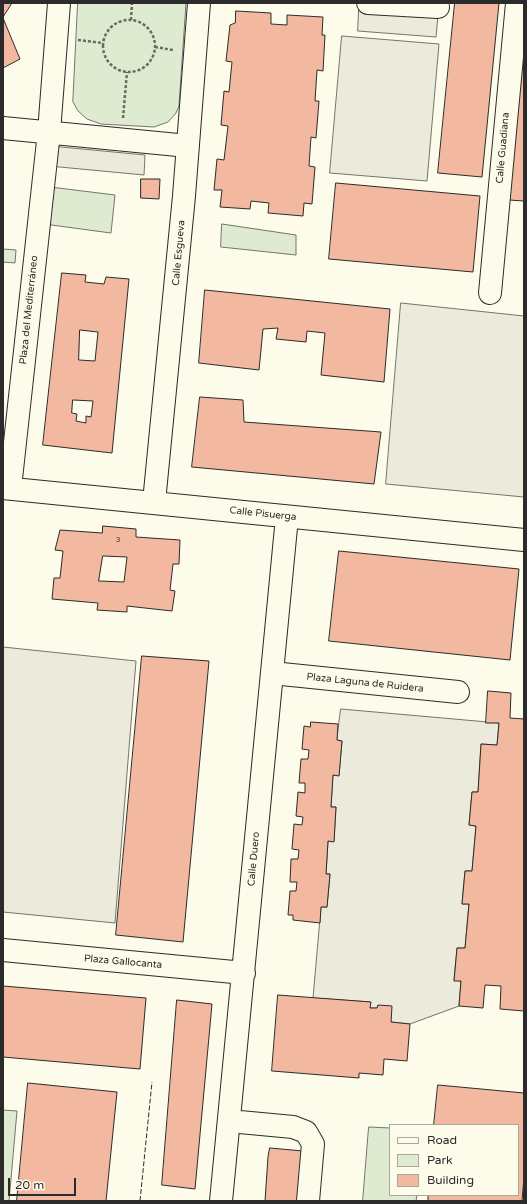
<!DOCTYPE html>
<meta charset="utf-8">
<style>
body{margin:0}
#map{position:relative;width:527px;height:1204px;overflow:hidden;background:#fdfbea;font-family:"Varela Round",sans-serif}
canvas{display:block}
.frame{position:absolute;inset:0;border:4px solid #2b2b2b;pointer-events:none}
.legend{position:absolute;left:389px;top:1124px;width:130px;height:72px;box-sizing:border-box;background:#fdfbea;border:1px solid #a9a89e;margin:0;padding:5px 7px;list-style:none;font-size:12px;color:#2b2b2b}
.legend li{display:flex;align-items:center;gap:8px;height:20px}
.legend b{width:20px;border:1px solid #a9a89e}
.scale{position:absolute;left:8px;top:1178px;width:68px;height:18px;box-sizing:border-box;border:2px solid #2b2b2b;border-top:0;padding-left:5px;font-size:12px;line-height:14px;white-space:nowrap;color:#2b2b2b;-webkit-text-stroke:3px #fdfbea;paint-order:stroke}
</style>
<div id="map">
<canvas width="527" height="1204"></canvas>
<div class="frame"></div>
<ul class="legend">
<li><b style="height:5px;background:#fdfbea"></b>Road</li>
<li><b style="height:11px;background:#deebd1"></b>Park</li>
<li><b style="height:11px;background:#f2b8a0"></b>Building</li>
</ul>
<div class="scale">20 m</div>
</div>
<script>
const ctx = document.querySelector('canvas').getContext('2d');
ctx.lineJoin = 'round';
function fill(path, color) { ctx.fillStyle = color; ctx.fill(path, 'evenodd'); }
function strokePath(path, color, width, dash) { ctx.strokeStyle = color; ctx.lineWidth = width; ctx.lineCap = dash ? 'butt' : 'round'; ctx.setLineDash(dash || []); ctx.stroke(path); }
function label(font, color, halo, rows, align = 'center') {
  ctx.font = font + ' "Varela Round",sans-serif'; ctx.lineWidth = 3; ctx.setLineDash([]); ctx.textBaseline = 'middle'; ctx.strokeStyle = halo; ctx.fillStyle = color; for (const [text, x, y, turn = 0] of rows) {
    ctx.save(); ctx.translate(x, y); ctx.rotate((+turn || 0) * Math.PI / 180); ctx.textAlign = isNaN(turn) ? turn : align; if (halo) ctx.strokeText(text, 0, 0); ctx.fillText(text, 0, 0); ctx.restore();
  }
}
const green = new Path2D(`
 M78,3h108l-7,103 -3,7 -8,9 -14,5 -53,-3 -14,-5 -9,-8 -5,-9z
 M50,187l65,8 -4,38 -67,-9z
 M222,224l74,11v20l-75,-8z
 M3,249l13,1 -1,13 -12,-1z
 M3,1110l14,1 -8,90h-6z
 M369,1127l21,1v67h27l-1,6h-53z`);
fill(green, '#deebd1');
strokePath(green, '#74746e', 1);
const parking = new Path2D(`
 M359,10l79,5 -2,22 -78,-6z
 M342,36l97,8 -12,137 -97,-8z
 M51,146l94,9 -1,20 -95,-9z
 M401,303l123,13v181l-138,-13z
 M3,647l133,14 -21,262 -112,-11z
 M341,709l158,14 -2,22 -16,-1 -3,48h-6l-3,33 7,1 -4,45h-7l-3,33h7l-4,44h-8l-3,32 7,1 -2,25 -49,18 -19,-2 -13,-17 -1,3h-7v-6l-57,-4 8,-91h6l3,-33h-4l2,-33h6l2,-34h-5l2,-32h6l3,-34 -5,-1z`);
fill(parking, '#eceadb');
strokePath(parking, '#74746e', 1);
const building = new Path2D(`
 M3,3h9l-9,14z
 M455,3h44l-17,174 -44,-4z
 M236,11l35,2v11l16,1v-10l36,2 -1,18h3l-2,36 -6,-1 -2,31h4l-3,37 -5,-1 -2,29 6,1 -3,37 -8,-1 -1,13 -35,-3 1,-10 -18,-2 -1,8 -30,-2 2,-17h-8l3,-31 7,1 4,-34 -7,-1 3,-34 5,1 3,-30 -6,-1 4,-36 5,-2z
 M3,18l17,41 -17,9z
 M524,30v171l-15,-1z
 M141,179h19l-1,20 -18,-1z
 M336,183l144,13 -7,76 -144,-13z
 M62,273l24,2 -1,7 19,2 2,-7 23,2 -17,174 -69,-8zM80,330l18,2 -3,29 -16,-1zM73,400l20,1 -2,16 -5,-1v7l-10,-2 1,-7 -5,-1z
 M205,290l185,19 -6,73 -63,-7 4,-42 -18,-2 -1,11 -30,-3 2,-11 -15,1 -4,41 -60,-7z
 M200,397l43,3 1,22 137,10 -7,52 -182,-17z
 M103,526l33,3v8l44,3 -1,24h-6l-3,26 5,1 -3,20 -45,-5v6l-30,-2 1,-7 -46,-4 2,-21h6l3,-27 -8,-1 5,-20 42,3zM103,556l24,1 -3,25 -25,-1z
 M339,551l180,18 -9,91 -181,-19z
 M142,656l67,5 -26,281 -67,-7z
 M488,691l23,2 -1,25 14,1v292l-24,-2 1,-23 -16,-1 -2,23 -24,-2 2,-25h-7l3,-33h8l4,-44h-7l3,-33h7l4,-45 -7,-1 3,-33h6l3,-48 16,1 2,-22h-13z
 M311,722l27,2 -1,16 5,1 -3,35 -6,-1 -2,32h5l-2,35 -6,-1 -2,33h4l-3,33h-6l-1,16 -27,-3v-5h-5l2,-24h6l1,-9h-7l1,-23h7l1,-9 -7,-1 2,-25 8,1 1,-8 -7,-1 2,-24 7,1v-10h-6l2,-24h7l1,-9 -7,-1 2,-23 6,1z
 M3,986l143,12 -6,71 -137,-12z
 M278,995l93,7 -1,6h7l1,-3 14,1 -1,16 19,2 -3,37 -23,-2 -1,16 -24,-2v5l-87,-7z
 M177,1000l35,4 -17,185 -33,-4z
 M28,1083l89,9 -11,109h-89z
 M438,1085l86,8v84l-2,24h-94v-6h90v-70h-84z
 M270,1148l33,3 -3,50h-35l3,-44z`);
fill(building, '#f2b8a0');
strokePath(building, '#2b2b2b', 1);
const minor = new Path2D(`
 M368,3l70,4 -3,-4
 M3,128l185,18
 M490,293l27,-290
 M3,488l521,52
 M10,488l39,-356 10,-129
 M154,502l30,-306 15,-193
 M272,673l186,19
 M3,950l241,23
 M229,1121l64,6 13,5 7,12 -5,57
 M221,1201l66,-684`);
strokePath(minor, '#2b2b2b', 24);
strokePath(new Path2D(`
 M131,20l1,-17
 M103 46a26 26 0 1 1 52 0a26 26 0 1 1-52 0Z
 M78,40l25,3
 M155,47l18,3
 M123,118l4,-46`), '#6a6964', 2.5, [3, 2]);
strokePath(minor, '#fdfbea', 22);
strokePath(new Path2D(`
 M140,1201l12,-119`), '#2b2b2b', 1, [5, 2]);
label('8px', '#5d4e48', null, [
 ["3",118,540]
]);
label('10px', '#2b2b2b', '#fdfbea', [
 ["Calle Guadiana",503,148,-85],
 ["Calle Esgueva",179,253,-85],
 ["Plaza del Mediterráneo",29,310,-84],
 ["Calle Pisuerga",263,514,6],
 ["Plaza Laguna de Ruidera",365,683,6],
 ["Calle Duero",254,859,-85],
 ["Plaza Gallocanta",123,962,5]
]);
</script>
